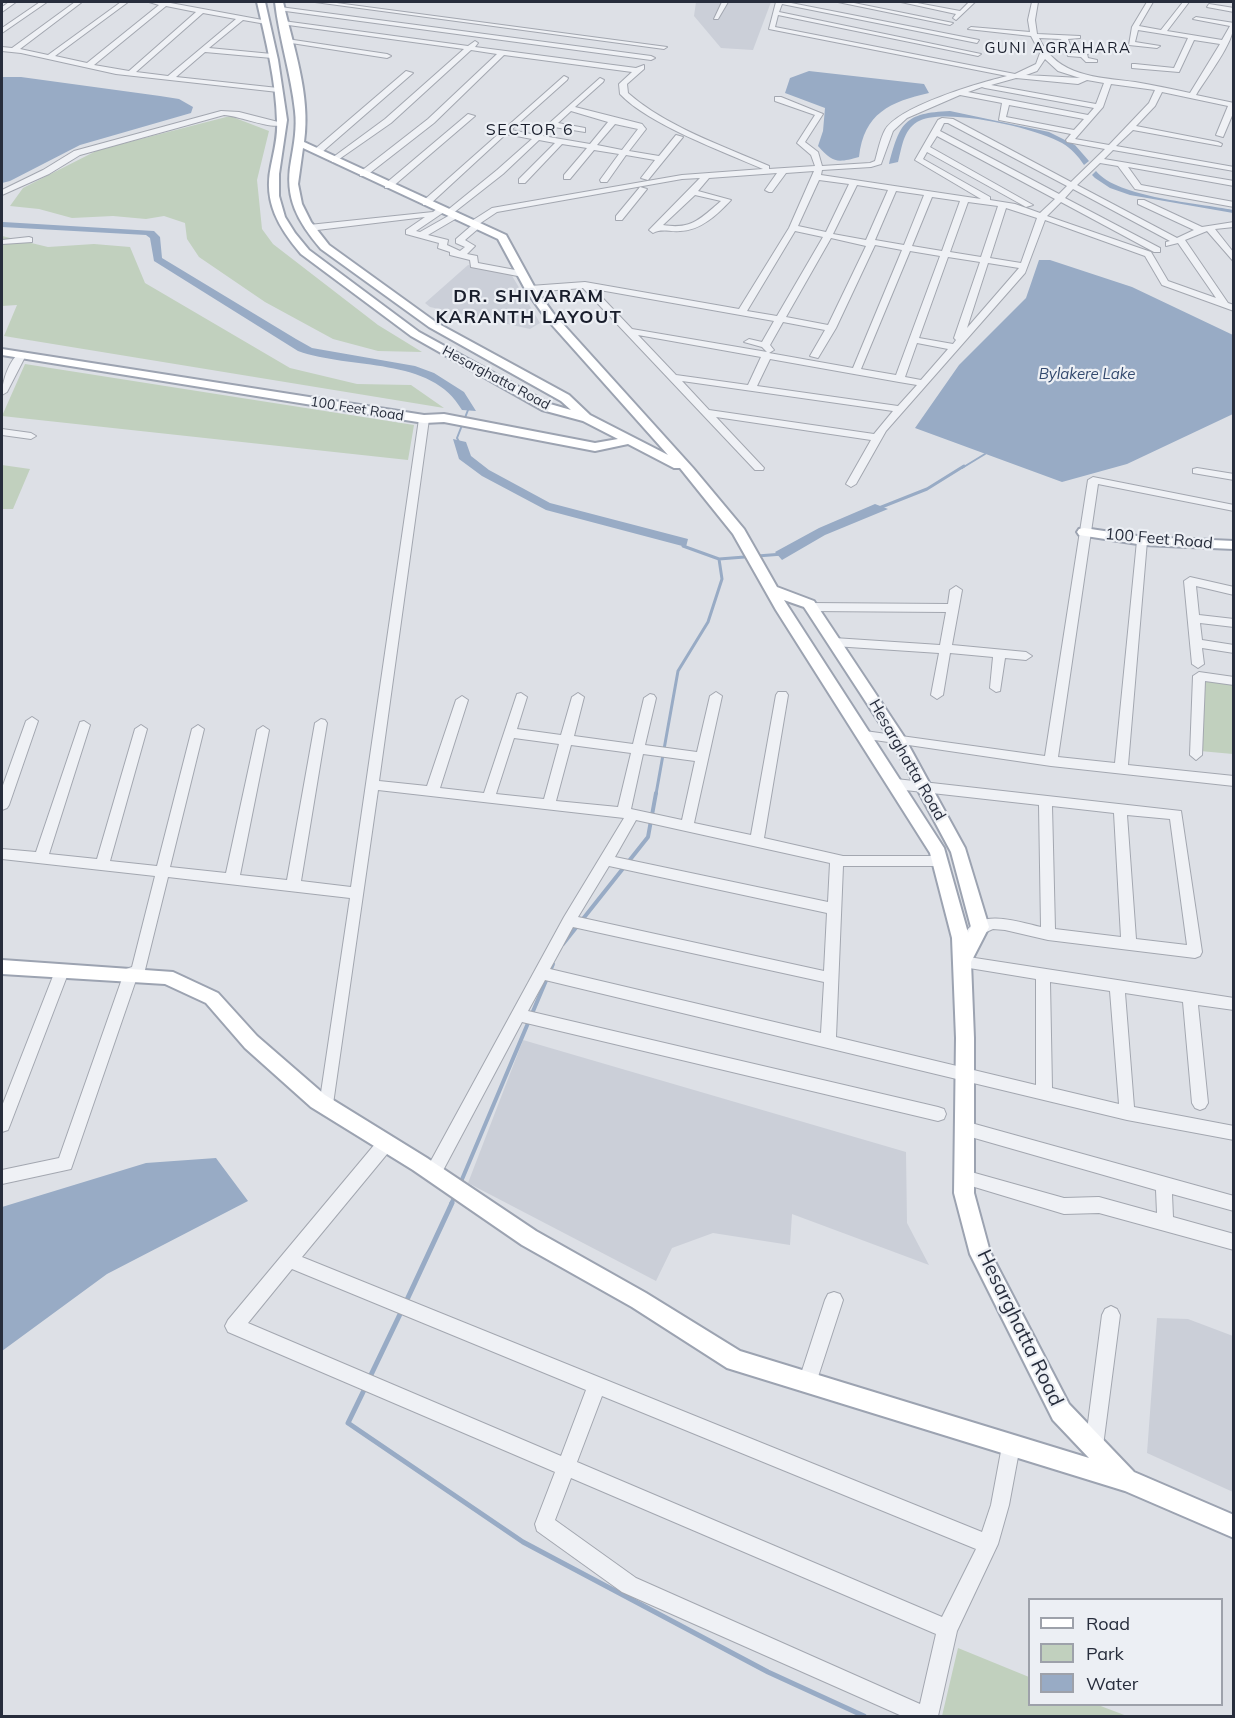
<!DOCTYPE html>
<style>
body{margin:0}
#map{position:relative;width:1235px;height:1718px;overflow:hidden;background:#dde0e6;font-family:Mulish,sans-serif}
canvas{display:block}
.frame{position:absolute;inset:0;border:3px solid #272d3c;pointer-events:none}
.legend{position:absolute;left:1028px;top:1598px;width:195px;height:108px;box-sizing:border-box;background:#eceff4;border:2px solid #9da1aa;margin:0;padding:8px 10px;list-style:none;font-size:18px;color:#272d3c}
.legend li{display:flex;align-items:center;gap:12px;height:30px}
.legend b{width:30px;border:2px solid #9da1aa}
</style>
<div id="map">
<canvas width="1235" height="1718"></canvas>
<div class="frame"></div>
<ul class="legend">
<li><b style="height:8px;background:#fff"></b>Road</li>
<li><b style="height:16px;background:#c1d0be"></b>Park</li>
<li><b style="height:16px;background:#98abc5"></b>Water</li>
</ul>
</div>
<script>
const ctx = document.querySelector('canvas').getContext('2d');
ctx.lineJoin = 'round';
function fill(path, color) { ctx.fillStyle = color; ctx.fill(path, 'evenodd'); }
function strokePath(path, color, width, dash) { ctx.strokeStyle = color; ctx.lineWidth = width; ctx.lineCap = dash ? 'butt' : 'round'; ctx.setLineDash(dash || []); ctx.stroke(path); }
function label(font, color, halo, rows, align = 'center') {
  ctx.font = font + ' Mulish,sans-serif'; ctx.lineWidth = 4.5; ctx.setLineDash([]); ctx.textBaseline = 'middle'; ctx.strokeStyle = halo; ctx.fillStyle = color; for (const [text, x, y, turn = 0] of rows) {
    ctx.save(); ctx.translate(x, y); ctx.rotate((+turn || 0) * Math.PI / 180); ctx.textAlign = isNaN(turn) ? turn : align; if (halo) ctx.strokeText(text, 0, 0); ctx.fillText(text, 0, 0); ctx.restore();
  }
}
fill(new Path2D(`
 M696,2h75l-18,48 -32,-2 -27,-32z
 M468,265l43,9 29,49 -10,6 -100,-22 -5,-4z
 M523,1040l383,112 1,71 22,42 -137,-51 -2,31 -77,-12 -41,15 -16,33 -188,-98z
 M1157,1318l31,1 45,17v156l-86,-39z`), '#cbcfd8');
fill(new Path2D(`
 M230,116l39,15 -12,49 5,49 11,15 105,81 44,27 -44,-1 -45,-12 -68,-37 -66,-45 -12,-18 -2,-16 -21,-7 -18,3 -33,-3 -41,2 -33,-9 -29,-3 13,-18 75,-38z
 M2,236l46,11 46,-3 36,3 15,36 145,85 67,16 54,1 33,23 -440,-72 13,-31 -15,1z
 M25,364l389,61 -6,35 -406,-44z
 M2,465l28,4 -17,40h-11z
 M1204,681l29,3v70l-33,-3z
 M958,1648l71,29 1,27 68,1 29,11h-185z`), '#c1d0be');
fill(new Path2D(`
 M809,71l115,13 5,9c-39,9 -65,20 -70,64 -22,6 -26,6 -41,-11l5,-15 2,-23 -40,-15 5,-15z
 M2,77h19l139,19 19,3 14,8 -2,6 -111,32 -70,36 -8,2z
 M950,111l99,21 26,13 14,16 -5,4c-6,-9 -12,-16 -22,-22 -25,-15 -120,-37 -145,-21 -14,9 -15,25 -19,40l-9,2c11,-41 15,-51 61,-53z
 M1096,171c22,27 103,32 137,39v3l-103,-18 -20,-7 -15,-10 -3,-3z
 M3,222l151,9 6,6 2,21 134,81 16,9 103,18 19,7 30,19 12,19 -14,-1c-30,-54 -112,-40 -164,-59l-144,-90 -4,-23 -4,-3 -144,-8z
 M1039,260h11l82,27 101,48v79l-106,50 -65,18 -147,-54 44,-63 67,-67z
 M453,439l13,3 5,14 18,14 61,33 138,36 -2,8 -140,-37 -64,-34 -23,-17z
 M875,504l13,5 -63,26 -43,25 -7,-8 44,-24z
 M216,1158l32,43 -141,73 -105,77v-144l144,-44z`), '#98abc5');
strokePath(new Path2D(`
 M460,444l-3,-6 11,-28 -3,-3
 M962,468l23,-14`), '#98abc5', 2);
strokePath(new Path2D(`
 M879,508l48,-19 37,-23
 M683,546l36,13 64,-5
 M656,794l22,-123 30,-49 14,-43 -3,-20`), '#98abc5', 3);
strokePath(new Path2D(`
 M563,944l85,-107 8,-44
 M460,1184l93,-220
 M451,1204l4,-8`), '#98abc5', 4);
strokePath(new Path2D(`
 M405,1304l47,-101
 M369,1379l33,-69
 M366,1386l-18,37 175,119 245,130 96,44`), '#98abc5', 5);
const minor = new Path2D(`
 M9,2h7l-14,10v-5z
 M40,2h7l-45,31v-5z
 M75,2h7l-62,47 28,6 73,-53h7l-73,54 32,7 72,-58 -10,-3h16l103,19 -2,3 -23,-4 -34,28 63,6 4,2 -4,2 -67,-6 -29,25 102,11 4,2 -4,2 -162,-18 -95,-21 -19,-2v-4l10,1zM166,6l30,6 -67,59 -35,-6zM203,13l33,6 -68,57 -32,-4z
 M315,2h14l338,45 -3,2z
 M722,2h6l-10,17h-4z
 M776,2h10l193,38 -2,3 -195,-39 -3,8 202,42 -3,2 -200,-41 -3,12 240,47 21,-10 4,-11 -9,-17 -63,-7 3,-2 59,5 -2,-12 4,-18h6l-3,18 2,14 43,2v2l-12,1 5,14h5l3,-3h16l3,2 -13,2 1,4 9,2v2h-11l-5,-5 -13,-1 -7,-17 -22,-1c18,39 58,39 96,44 18,3 37,7 55,11l30,-49 -26,-4 -15,32 -47,-4v-4h3l39,4 14,-30 -50,-8 -3,12 25,4 -3,2 -28,-3 3,-18 15,-25h6l-14,24 22,4 22,-28h6l-22,29 55,9 8,-14 -37,-7 3,-2 38,6c0,20 -26,52 -38,72l38,8v8l-11,26 -7,-2 12,-29 -66,-14 -7,14 -19,20 82,16 4,2 -1,2 -88,-16 -17,16 118,21v4l-121,-21 -9,9 130,22v5l-106,-19 13,18 93,17v5l-99,-18 -17,-23 -18,-3 -23,22 100,53 17,-8 -56,-26v-4h6l58,27 32,-5v5l-19,2 19,24v9l-27,-31 -22,9 43,63 6,2v6l-72,-26 -17,-29 -100,-36 -20,53 -139,158 -30,53 -5,3 -5,-3 25,-44 -155,-23 48,51 -1,2h-8l-172,-182 -53,4 -4,-3 4,-3 55,-4 154,27 50,-81 25,-57 -28,2 -14,19h-3l-4,-2 12,-17 -68,5 -11,13 33,9c-13,14 -31,31 -51,31 -11,1 -18,-3 -27,2l-4,-3 51,-52 -18,1 -185,33 -18,12v4l-14,12 10,6 -8,8 10,2 1,7 48,9v4l-3,1 -52,-10 -1,-7 -20,-5v-3l-12,-4 1,-5 -33,-9v-4l19,-13 -116,14 -4,-3 4,-3 124,-13 5,-4h6v4l-28,19 4,1 30,-17 -6,-2 53,-43 35,-31 -26,-5 -77,71h-6v-4l141,-125 4,2 -1,2 -56,50 25,5 64,-57 4,2 -1,2 -28,25 67,17 4,5 -17,22 30,5 17,-21 7,2 -35,43 -7,-2 14,-18 -29,-5 -19,27h-6l-1,-2 19,-26 -25,-4 -24,29h-6v-4l23,-27 -25,-4 -37,39h-6v-4l36,-36 -16,-3 -36,34 -51,40h5v4l-29,17 20,5 -1,5 13,6 5,-4 -9,-4v-4l15,-13 -1,-4 22,-14 190,-33 81,-6c-39,-17 -115,-45 -143,-75l-1,-10 13,-12 -128,-17 -70,68 -68,53h-6v-4l68,-53 69,-65 -26,-4 -80,73 -56,39h-3v-4l53,-39 79,-70 -183,-25 2,-3 185,25 7,-5 3,2 -3,4 161,21 8,-3v4l-17,15 1,9c37,33 95,53 141,73v3l46,-3 -4,-11 -14,-12 18,-28 -40,-14v-4h6l42,17 -18,28 13,10 4,14 48,-3 5,-2c3,-10 5,-22 10,-31 14,-24 94,-47 122,-54l-238,-47zM1045,59l13,12 22,7 -54,-3 11,-4zM1016,78l62,6 9,-4 17,3 -8,21 -105,-19zM1111,84l44,6 -6,13 -40,42 -34,-6 28,-32zM982,87l3,1 109,20 -6,7 -120,-23zM960,95l42,8 -3,17 72,14 -5,6 1,2 38,7 -34,33 -118,-63 -11,-1 -4,2 -23,40 66,39 -160,-24 1,-5 49,-3 10,-3 12,-33 14,-13zM1009,105l75,14 -10,11 -68,-13zM571,111l37,11 -18,22 -47,-8 11,-9 31,5v-4l-27,-5zM944,123h4l119,63 -8,8 -119,-63zM615,124l23,5 -16,21 -25,-5zM937,136l118,63 -15,14 -25,-9 -25,-4v-3l-67,-38 4,-7 99,55 7,-2 -103,-58zM819,180l30,4 -23,48 -28,-6zM857,185l31,5 -22,50 -33,-6zM1073,189l97,52 -4,1v4l12,-3 38,55 -48,-17 -17,-29 -104,-36 14,-14 93,50h6v-4l-95,-50zM896,191l28,4 -20,50 -29,-5zM695,195l26,6c-20,17 -29,29 -58,24zM932,197l28,4 -18,50 -30,-5zM968,202l30,4 -17,51 -31,-5zM1006,208l31,10 -16,45 -31,-5zM795,231l28,6 -46,79 -30,-5zM831,238l35,8 -38,79 -42,-8zM875,245l27,5 -49,118 -84,-15 5,-3 -4,-5 13,-23 42,8 -15,26 8,2 18,-30zM910,251l30,5 -44,119 -35,-6zM948,257l32,5 -26,76 2,2 -3,4 -34,-6zM988,263l31,5 -52,60zM594,289l180,32 -12,21 -13,-3 -5,3 18,5 5,5 -135,-23zM638,335l123,22 -13,28 -72,-10zM917,343l31,6 -27,31 -16,-3zM770,359l129,23 18,3 -19,21 -141,-20zM682,381l211,30 -19,23 -165,-24z
 M838,2h11l104,21 -3,2z
 M901,2h11l48,9 9,-9h6l-19,18 -3,-2 3,-4z
 M1209,4l25,4v4l-27,-5z
 M280,7l371,49 4,2 -4,2 -373,-50z
 M287,39l100,15 4,2 -4,2 -102,-16z
 M406,71l7,2 -92,80h-6v-4z
 M221,111l18,1 47,12c-13,7 -45,-8 -62,-9l-144,40 -31,19 -47,21v-5l41,-20 31,-19z
 M468,114l7,2 -84,72h-6v-4z
 M640,187l7,2 -25,31h-6v-4z
 M29,237l3,1v4l-30,2v-4z
 M21,352l5,3 -19,37 -5,3c0,-13 7,-36 19,-43z
 M424,416l5,3 -50,362 48,5 29,-86 6,-4 6,4 -28,88 44,5 33,-99 4,-1 6,4 -10,32 44,6 11,-38 6,-4 6,4 -10,39 59,8 11,-46 6,-4 4,1 2,3 -11,47 52,7 13,-56 6,-4 6,4 -28,127 57,12 25,-140 2,-3h8l2,3 -24,143 79,18h94l5,1 2,4 -2,4 -5,1h-94l-7,171 200,48v-106l-79,-13 -2,-4 2,-4 5,-2 272,42v12l-36,-5 10,98 -3,5 -5,2 -5,-2 -3,-5 -9,-101 -58,-9 9,114 100,19v14l-107,-20 -582,-140 -17,31 410,96 6,2 2,5 -2,5 -6,2 -416,-99 -83,156 -6,2 -6,-2 -2,-5 2,-5 137,-251 60,-99 -246,-28 -46,321 -5,2 -5,-2 -3,-5 31,-208 -182,-21 -24,97 -2,4 -6,2 -65,189 -69,15v-14l57,-12 65,-185 2,-4 6,-2 23,-91 -153,-17v-10l34,3 44,-130 4,-1 6,4 -41,129 48,5 38,-130 6,-4 6,4 -37,132 47,5 35,-137 6,-4 6,4 -34,138 56,6 31,-143 6,-4 6,4 -29,145 47,5 28,-157 6,-4 4,1 2,3 -26,158 50,6 68,-468zM514,738l45,6 -15,55 -48,-5zM571,745l60,8 -13,54 -62,-6zM643,754l52,7 -13,59 -51,-11zM636,820l194,43 -2,39 -213,-45zM609,866l218,47 -3,58 -246,-54zM573,927l251,55 -3,51 -271,-64zM1050,982l60,9 9,113 -67,-16z
 M2,429l29,4 5,3 -5,3 -29,-4z
 M1197,468l37,6v6l-41,-7v-4z
 M1093,477l141,28v6l-136,-27 -40,273 57,6 22,-222 5,-3 5,3 -19,224 106,11v10l-183,-20 -190,-28 -2,-3 2,-3 4,-1 180,25 43,-276z
 M1190,577l44,10v8l-38,-9 3,29 35,4v8l-34,-4 2,17 32,5v8l-32,-5 2,16 -6,4 -6,-4 -8,-83z
 M956,586l6,4 -10,55 74,7 6,4 -6,4 -21,-2 -5,33 -4,1 -6,-4 3,-31 -43,-4 -7,42 -6,4 -6,-4 8,-42 -105,-7 -6,-4 6,-4 106,7 6,-33 -136,-1 -6,-4 6,-4 138,1 2,-14z
 M1199,672l35,5v8l-29,-4 -3,74 -6,5 -6,-5 3,-79z
 M32,717l6,4 -29,84 -2,3 -5,2v-22l24,-67z
 M896,779l285,32 21,141 -2,4 -5,2 -147,-18 -43,-10 -12,-1 -20,9 -5,-2 -2,-4c14,-24 54,-10 75,-5l-2,-122 -143,-16 -6,-5zM1052,806l62,7 7,124 -66,-8zM1127,815l43,4 17,126 -51,-6z
 M62,965l5,2 2,4 -59,154 -2,5 -6,2v-26l53,-135 2,-4z
 M964,1121l270,75v15l-62,-17 1,23 61,17v16l-135,-37 -35,1 -106,-32 -2,-5 2,-5 6,-2 100,28 35,-1 58,16 -1,-23 -192,-55 -6,-2 -2,-5 2,-5z
 M386,1136l6,2 2,5 -2,5 -90,109 680,275 9,-27 11,-59 3,-6 6,-3 6,3 3,6 -11,59 -11,39 -41,87 -19,85h-36l-280,-124 -85,-61 -2,-7 20,-52 -327,-140 -3,-6 3,-6 152,-182zM292,1269l294,121 -25,66 -313,-133zM602,1396l374,153 -34,68 -365,-155zM571,1478l365,156 -16,70 -284,-126 -81,-58z
 M834,1292l6,2 3,6 -27,83 -3,6 -6,3 -6,-3 -3,-6 27,-83 3,-6z
 M1111,1306l6,3 3,6 -17,131 -3,6 -6,3 -6,-3 -3,-6 17,-131 3,-6z`);
const major = new Path2D(`
 M257,2h8l13,58 9,60 -8,54v22l6,21 10,16 14,17 110,82 131,72 21,6 -10,-9 -132,-74 -108,-78c-23,-27 -37,-51 -30,-88 3,-17 6,-33 4,-50 -4,-37 -16,-73 -20,-109h8c10,44 28,94 21,140l202,93 29,53 18,25 140,155 51,61 33,58 37,14 89,134 62,113 24,79 -18,35 3,76v155l16,59 79,152 65,68 100,43v23l-109,-47 -398,-123 -95,-61 -110,-62 -109,-75 -102,-63 -66,-59 -39,-45 -41,-19 -163,-10v-14l171,12 45,21 39,43 68,59 102,63 109,73 110,62 94,58 349,107 -36,-38 -83,-166 -16,-61 2,-155 -4,-100 -22,-85 -154,-243 -43,-76 -53,-66h-6l-46,-24 -33,7 -151,-29 -20,1 -422,-68v-6l422,66 20,-1 151,29 23,-4 -35,-18 -41,-11 -131,-74 -110,-82c-22,-26 -38,-52 -30,-88 3,-15 7,-30 6,-45 -1,-40 -11,-80 -20,-119zM303,148l195,91 27,50 20,28 123,138 -78,-40 -21,-20 -132,-72 -108,-78 -18,-23 -9,-18 -4,-20zM784,600l20,7 88,135 59,110 20,75 -3,6 -24,-85z
 M1084,528l60,9 90,4v8l-90,-4 -65,-10 -2,-3 2,-3z`);
strokePath(minor, '#a3a7b0', 2);
strokePath(major, '#9ca3b1', 4);
fill(minor, '#eff1f5');
fill(major, '#fff');
label('14px', '#272d3c', '#eceff4', [
 ["Hesarghatta Road",496,378,28],
 ["100 Feet Road",357,409,9]
]);
ctx.letterSpacing = '1.5px';
label('15px', '#191e2c', '#eceff4', [
 ["GUNI AGRAHARA",1058,48]
]);
ctx.letterSpacing = '0px';
label('italic 15px', '#33496e', '#eceff4', [
 ["Bylakere Lake",1087,374]
]);
ctx.letterSpacing = '1.5px';
label('16px', '#191e2c', '#eceff4', [
 ["SECTOR 6",530,130]
]);
ctx.letterSpacing = '0px';
label('16px', '#272d3c', '#eceff4', [
 ["100 Feet Road",1159,539,5],
 ["Hesarghatta Road",907,760,60]
]);
ctx.letterSpacing = '1.5px';
label('bold 18px', '#191e2c', '#eceff4', [
 ["DR. SHIVARAM",529,297],
 ["KARANTH LAYOUT",529,318]
]);
ctx.letterSpacing = '0px';
label('20px', '#272d3c', '#eceff4', [
 ["Hesarghatta Road",1020,1328,64]
]);
</script>
